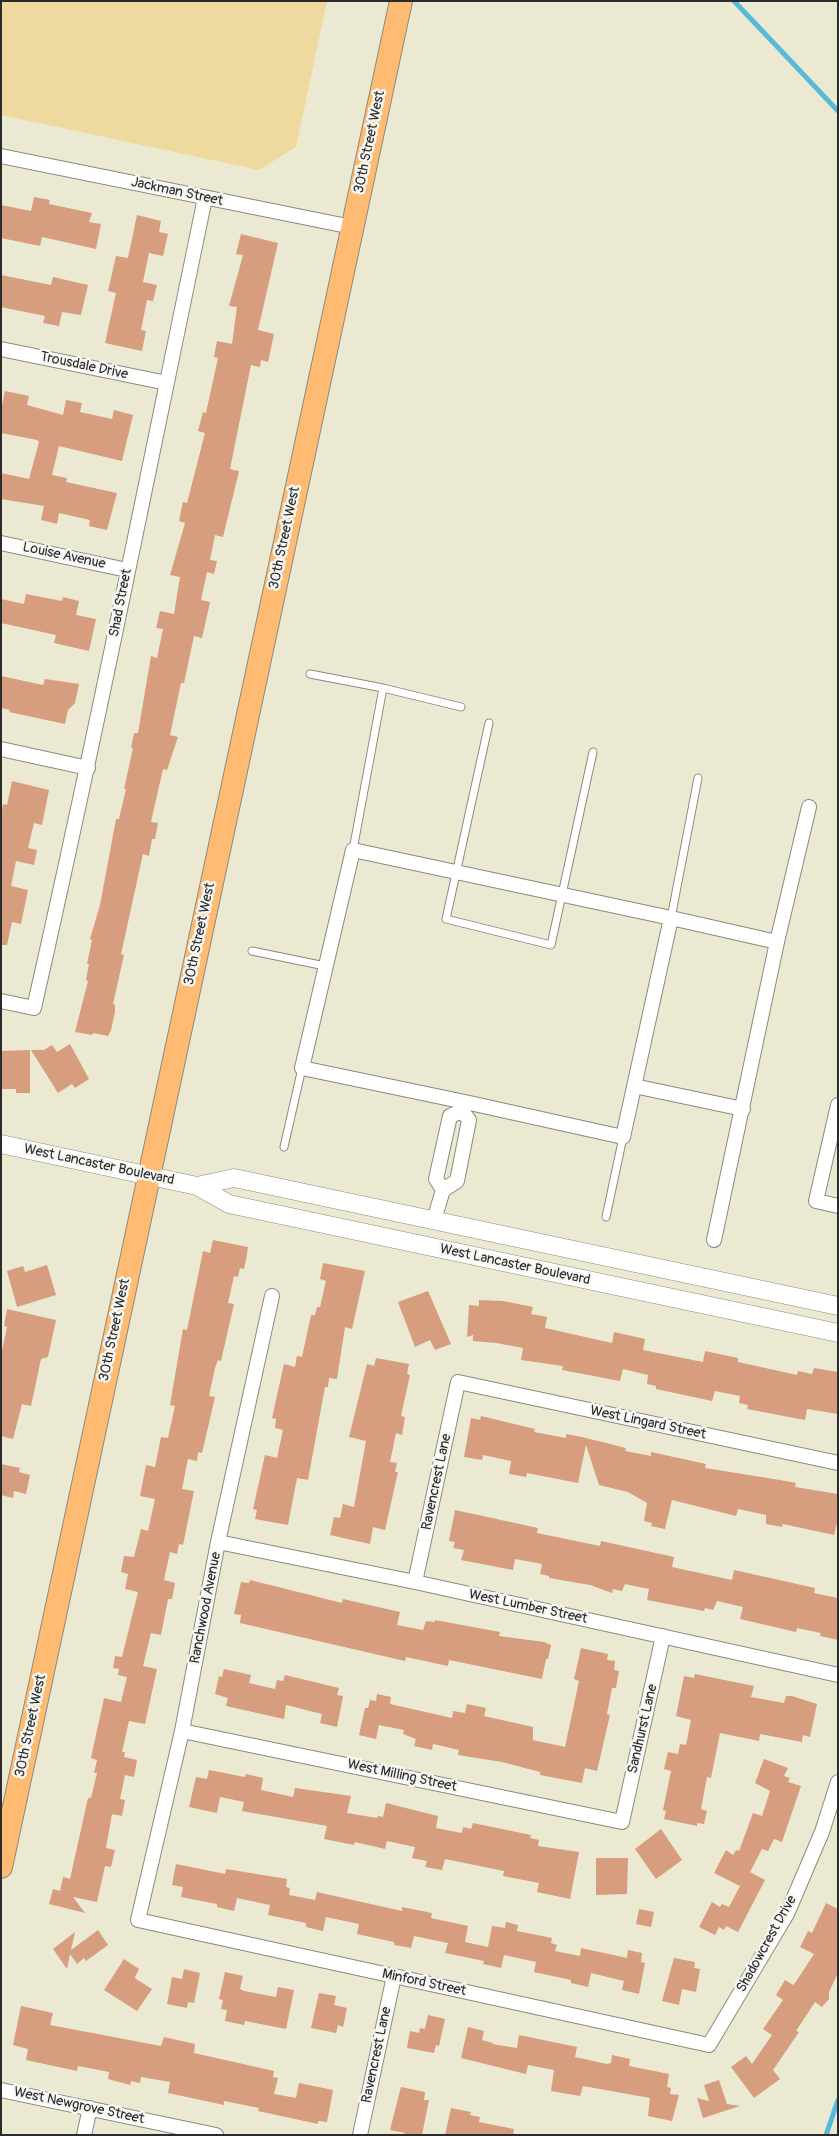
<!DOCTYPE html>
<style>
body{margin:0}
#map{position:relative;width:839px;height:2136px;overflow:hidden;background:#ece9d2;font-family:Pangolin,sans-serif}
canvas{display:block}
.frame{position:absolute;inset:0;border:2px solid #2b2b2b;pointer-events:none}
</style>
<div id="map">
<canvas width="839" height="2136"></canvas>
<div class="frame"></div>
</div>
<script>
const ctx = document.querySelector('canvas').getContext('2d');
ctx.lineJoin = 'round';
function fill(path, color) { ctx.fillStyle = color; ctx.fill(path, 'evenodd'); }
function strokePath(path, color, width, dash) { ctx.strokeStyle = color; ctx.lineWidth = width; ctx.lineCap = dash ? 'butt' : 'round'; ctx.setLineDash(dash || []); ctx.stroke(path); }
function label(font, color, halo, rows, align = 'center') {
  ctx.font = font + ' Pangolin,sans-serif'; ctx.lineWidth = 5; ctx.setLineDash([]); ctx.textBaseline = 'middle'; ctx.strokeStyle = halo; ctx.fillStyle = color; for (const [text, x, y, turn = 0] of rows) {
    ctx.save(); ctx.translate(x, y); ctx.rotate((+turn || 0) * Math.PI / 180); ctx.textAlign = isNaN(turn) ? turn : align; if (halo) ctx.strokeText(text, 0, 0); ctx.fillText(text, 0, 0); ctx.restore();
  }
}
fill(new Path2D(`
 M1,1h326l-31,146 -37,23 -258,-55z`), '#eeda9e');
strokePath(new Path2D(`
 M734,1l104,110
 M826,2135l12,-35`), '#59b9d8', 5);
fill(new Path2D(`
 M34,197l16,3 -1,4 43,9 -3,9 12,2 -5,25 -54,-12 -2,9 -39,-8v-33l30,6z
 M137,215l24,6 -2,11 9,2 -5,22 -14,-3 -6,29 14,3 -4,16 -6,-1 -6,30 5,1 -4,20 -37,-8 11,-50 -8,-2 8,-35 12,2z
 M241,234l37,9 -20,87 16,4 -6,28 -7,-2 -1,7 -9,-2 -21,104 9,2 -16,66 -8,-2 -5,25 7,1 -3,13 -7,-2 -6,28 9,2 -8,36 -8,-2 -10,47h-3l-11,52 8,2 -11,33 -4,-1 -12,53 7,1 -3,16h-3l-3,17 -6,-2 -22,100 3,1 -11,49 2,1v7l-4,18 -3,6 -15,-3 -1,2 -17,-3 13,-51 -2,-1 3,-16h-2l5,-24 -2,-1 10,-34 16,-86h3l7,-30h-2l9,-41h-2l3,-15h4l13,-77 6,2 6,-29 -7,-1 4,-17 14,3 6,-37 -10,-2 15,-52 -6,-2 4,-19 4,1 18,-70 -7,-2 5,-19 3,1 12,-55 -4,-1 3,-16 15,3 5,-37 -8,-1 14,-51 -7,-1z
 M1,275l50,10 2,-8 35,8 -7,30 -19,-3 -3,14 -16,-3 2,-7 -44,-9z
 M5,391l24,5 -2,9 36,10 3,-15 16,3 -2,9 32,7 2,-9 19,5 -11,46 -63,-15 -7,29 15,3 -1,4 51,11 -10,37 -18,-4 1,-6 -31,-7 -2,11 -16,-4 3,-14 -43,-7v-26l28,6 10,-37 -2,-2 -36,-7v-23z
 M26,594l36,7 1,-4 16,4 -3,14 20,4 -7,32 -35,-8 2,-8 -55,-12v-24l23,5z
 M1,676l42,9 2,-6 34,5 -4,19 -7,7 -3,14 -56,-12 1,-2 -9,-2z
 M12,781l37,9 -7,35 -8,-2 -6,25 9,2 -3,15 -18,-4 -5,25 17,4 -7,34 -9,-2 -5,23h-6v-131l2,-10 4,1z
 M70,1044l19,35 -14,9 -3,-4 -14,9 -27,-43h13l8,-5 5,7z
 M30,1050v43h-14v-4h-15v-38z
 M213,1240l35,7 -1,7 -3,15 -4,-1 -2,9 -4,-1 -6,27 6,1 -13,57 -3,-1 -3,8 -6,28 6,1 -13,56 -4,-1 -1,9 -9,-2 -6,30 12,2 -11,54 -4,-1 -2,10 -7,-2 -6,28 11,3 -3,16h-4l-7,36 -10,-2 -8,33 14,3 -12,55 -16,-3 -7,31h3l-1,5 13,3 -3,17 -9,-2 -5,24 5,1 -3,16 -10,-2 -6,34 9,2 -4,17 -6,-1 -8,36 -24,-5 12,16 -36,-9 4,-15 7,2 3,-14 7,2 18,-81h3l6,-25h-3l3,-13 -6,-2 13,-60 17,4 6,-25 -9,-2 1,-6 -6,-1 2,-12 7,1 16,-65 -13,-3 3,-15 -7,-2 3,-16 10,1 7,-28 7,2 7,-32 -15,-3 6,-31 9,2 6,-30 7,1 7,-32 -5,-1 13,-76 4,1 16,-79 7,2z
 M323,1263l42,8 -13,58 -7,-2 -8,52 -8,-1 -1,9h-3l-17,93 -11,-2 -9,47 -33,-6 2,-9 -4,-1 12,-54 12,3 6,-28 -8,-2 1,-9 -4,-1 12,-54 11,3 2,-11 5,1 9,-42h4l2,-8h3l6,-26 -6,-2z
 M47,1265l9,30 -39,12 -10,-36 16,-5 2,6z
 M428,1291l23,53 -16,6 -5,-10 -15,7 -17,-45z
 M479,1300l24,1 30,6 -2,7 16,3 -2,11 67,15 2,-11 31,7 -2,11 60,12 2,-11 33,7v4l59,13 1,-4 14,3 2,-6 24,4v42l-31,-5 -2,11 -58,-11 1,-4 -9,-2 1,-7 -25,-5 -3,10 -56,-12v-3l-9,-2 1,-9 -25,-6 -3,12 -58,-11 1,-4 -42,-6 2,-12 -27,-5 -23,-2v-6l-6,2 2,-32 10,1z
 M7,1309l49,11 -8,37 -7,2 -10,47 -9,-2 -9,35 -12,-3v-81l6,-28 -3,-1z
 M376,1358l33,6 -2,10 3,1 -9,41 4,1 -3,18 -6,-2 -6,29 7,1 -2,9h3l-13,58 -12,-3 -3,17 -40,-9 4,-18 6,1 3,-14 11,3 12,-66 -17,-4 18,-73 7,2z
 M481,1416l54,13 -1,3 32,6v-4l16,3 44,11 -1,3 26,5v-4l55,12 -1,4 75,12 16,3 -1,4 43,7v25l-4,16 -51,-11 -1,3 -16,-3v-9l-28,-6 -2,7 -64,-16 -7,29 -14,-3 1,-3 -8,-2 3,-18 -19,-11 -29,-7 -13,-40 -8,38 -51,-10 -1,4 -17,-3 2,-13 -28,-6 -1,5 -18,-3 7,-39 9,2z
 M1,1464l19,4 -1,4 11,3 -4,19 -12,-3 -1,7 -12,-3z
 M455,1510l83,18 -1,5 63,13 1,-5 73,16 -2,10 60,13 2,-10 81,18 -1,5 24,5v42l-18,-4 1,-3 -24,-5 -1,4 -56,-13 3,-12 -26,-6 -4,9 -8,-2 -1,3 -57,-11 2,-11 -24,-5 -3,7 -9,-2 -1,4 -22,-8 -41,-7v-2l-9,-2 2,-10 -27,-5 -2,11 -52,-10 3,-10 -11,-2 2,-6 -6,-1z
 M250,1580l92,23 1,-4 57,13 -3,13 26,5 3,-9 9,1v-2l65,12 -1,4 45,6 7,3 -3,14h-2l-4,20 -93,-19 -1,6 -42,-9 -1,4 -165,-38 1,-8 -7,-1 7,-32 8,1z
 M581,1648l27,6 -1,6 8,1 -1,9 5,1 -3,17h-4l-5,26 3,1 -13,56 -12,-3 -3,15 -42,-8v-3l-38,-10 -44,-7 1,-5 -26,-6 -1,6 -18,-4 2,-7 -13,-5 1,-4 -25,-5 -3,14 -17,-4 6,-27h3l2,-8 6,1 1,-7 14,3 -1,7 62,14 1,-7 12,2 2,-9 19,4 -2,8 49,11v13l32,7 14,-66 -5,-2z
 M224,1669l27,6 -2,8 26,6 2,-9 6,1 2,-6 54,13 -2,7 6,1 -6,31 -17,-4 2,-9 -36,-9 -2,14 -58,-13 2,-8 -13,-4 4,-18 3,1z
 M695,1674l59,12 -3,11 33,6 2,-7h6l25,8 -7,33 -7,-2 -1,7 -42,-8 -1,7 -39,-8 -9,45 -4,-1 -6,32 6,2 -3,13 -7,-1v3l-33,-7 2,-8 -3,-1 8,-39 -7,-2 4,-17 10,2 2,-10 6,1 5,-25 -15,-4 8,-40 10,2z
 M764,1759l24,9 -4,8 6,2 -2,4 13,4 -19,56 -8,-3 -6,12 -6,-2 -12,23 15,8 -27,52 -12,-6 -2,4 -5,-3 -4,8 -16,-8 13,-25 8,5 2,-3 7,3 11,-21 -26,-13 12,-23 7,5 3,-5 3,1 14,-38 9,3 8,-25 -15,-8z
 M209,1770l36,7 1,-3 17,4 -2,12 32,7 2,-9 56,8 -4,17 30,5 1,-2 5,1 3,-14 52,13 -2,12 26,5 1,-6 8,2 2,-6 58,12 -1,3 9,2 -1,6 41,6 -9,47 -33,-7 2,-9 -36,-7 1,-5 -59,-12 -3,11 -17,-3 2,-6 -15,-3 3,-11 -28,-6 -2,8 -30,-7 -1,3 -30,-6 3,-13 -85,-15 2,-9 -24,-5 -3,16 -28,-6 7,-30 11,2z
 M661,1829l21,31 -26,19 -21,-30z
 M596,1858h32l-1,36 -31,1z
 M176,1864l49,10 1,-5 61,10 -1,8 4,1 -1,7 26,5 2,-8 85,19v-4l30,6 -1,5 37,8 -3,16 23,5 4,-21 13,2 1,-6 12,3 -1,6 35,7 -1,5 6,2 -2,6 25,5 1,-8 46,10 1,-8 14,3 -1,9 4,1 -6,31 -17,-4 2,-9 -33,-8 -3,14 -17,-4v-3l-37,-8 2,-10 -32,-7 -3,13 -18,-4 1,-3 -39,-8 3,-10 -34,-7 -3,12 -17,-3v-3l-37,-8 2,-10 -33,-7 -3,14 -17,-4v-4l-38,-8 2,-10 -33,-7 -3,13 -17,-4v-3l-36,-7 2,-10 -11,-2z
 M826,1903l12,6v64l-9,19v7l-7,8 -7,-5 -19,29 3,1 -26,38 7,9 -26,19 -23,-31 15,-11 6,8 20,-29 -9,-6 20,-29 -7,-5 9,-15 8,5 2,-2 19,-29 -14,-7 8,-16 4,2z
 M639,1909l15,3 -3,15 -15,-3z
 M98,1930l10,15 -22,16 -2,-3 -7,6 -7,-10 -3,15 -14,-20 22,-17 -4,18z
 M674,1958l21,4 -1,6 6,1 -4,23 -14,-3 -3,16 -17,-4z
 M124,1959l15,10 -4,8 1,2 16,10 -15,22 -33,-21z
 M184,1969l16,4 -6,30 -6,-1 -1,6 -20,-4 5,-27 10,2z
 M225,1972l18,4 -3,13 4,2 32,6 2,-10 16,3 -8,39 -41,-8 -1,4 -19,-4 2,-11 -6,-1 2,-9 -4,-1z
 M319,1993l17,3 -2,9 13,3 -4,19 -5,-2 -2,8 -25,-5z
 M21,2006l32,7 -3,12 111,21 3,-9 31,7 -1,9 80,18 -1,6 5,1 -4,16 22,4 3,-15 34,7 -6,32 -9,-1v3l-60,-13 1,-3 -35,-7v4l-56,-12 2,-11 -29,-5 -1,6 -9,-2 -1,4 -22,-6 1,-7 -31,-6 -1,5 -51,-11 2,-11 -15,-4z
 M428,2015l17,4 -6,27 -3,-1 -2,8 -27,-5 3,-17 9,2 1,-5 5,1z
 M468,2027l16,4 -2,9 11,3 -1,1 25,4 2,-13 58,12 -2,10 32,7 4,-1 1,-8 18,4 -1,7 40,8 -2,13 4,1 -1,6 9,1 -7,26 -24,-5 2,-18 -67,-12 -3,10 -29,-5 3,-21 -26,-5 -2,9 -65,-16z
 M719,2080l8,24 13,2 -37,12 -6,-20 12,3 -5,-16z
 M401,2087l24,5 -1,8h5l-7,35h-18l1,-2 -15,-3z
 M451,2108l20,4 -1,3 10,2 -1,5 35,7 -1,6h-68z`), '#d69d7f');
const service = new Path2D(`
 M310,674l73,14 -30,162
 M383,688l78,19
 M489,723l-43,196 105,26 42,-193
 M671,918l27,-140
 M252,951l73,15
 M284,1147l18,-79
 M606,1217l17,-80`);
const minor = new Path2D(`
 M1,156l351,71
 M1,349l166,34
 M1,543l126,27
 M1,749l87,19
 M671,918l106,24
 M1,1001l33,7c61,-269 115,-540 171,-810
 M634,1086l109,23
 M838,1105l-22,96 22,5
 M462,1111l3,-9 158,35 48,-219 -318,-68 -51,218 163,34
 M434,1220l9,-30 14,-9 12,-61 -7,-9 -12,5 -14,63 7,11
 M714,1240l63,-298 32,-135
 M272,1296l-54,246 -36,189 -44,189 571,125 78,-131 35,-82 16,-50
 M218,1542l197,40 423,93
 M415,1582l43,-200 380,81
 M182,1731l440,91 41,-186
 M1,2090l215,45
 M84,2135l6,-27
 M360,2135l34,-159`);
const tertiary = new Path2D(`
 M1,1144l196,42 32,18 609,129
 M197,1186l37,-8 604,128`);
const primary = new Path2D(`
 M1,1867l400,-1866`);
strokePath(service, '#8c8a7e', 9);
strokePath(minor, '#8c8a7e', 16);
strokePath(tertiary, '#8c8a7e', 19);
strokePath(primary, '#8c8a7e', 24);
strokePath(service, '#fff', 7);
strokePath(minor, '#fff', 14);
strokePath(tertiary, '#fff', 18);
strokePath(primary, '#ffbb71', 22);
label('14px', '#2b2b2b', '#f6f6f2', [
 ["30th Street West",370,142,-78],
 ["Jackman Street",177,192,12],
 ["Trousdale Drive",84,366,12],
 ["30th Street West",285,538,-78],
 ["Louise Avenue",64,556,12],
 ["Shad Street",121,603,-79],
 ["30th Street West",200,934,-78],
 ["West Lancaster Boulevard",99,1165,12],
 ["West Lancaster Boulevard",515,1265,12],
 ["30th Street West",115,1330,-78],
 ["West Lingard Street",648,1423,12],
 ["Ravencrest Lane",437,1482,-78],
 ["West Lumber Street",528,1607,12],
 ["Ranchwood Avenue",206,1608,-79],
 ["30th Street West",31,1726,-78],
 ["Sandhurst Lane",643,1729,-77],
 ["West Milling Street",402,1776,12],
 ["Shadowcrest Drive",767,1944,-61],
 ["Minford Street",424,1983,12],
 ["Ravencrest Lane",377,2055,-78],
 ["West Newgrove Street",79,2106,12]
]);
</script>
